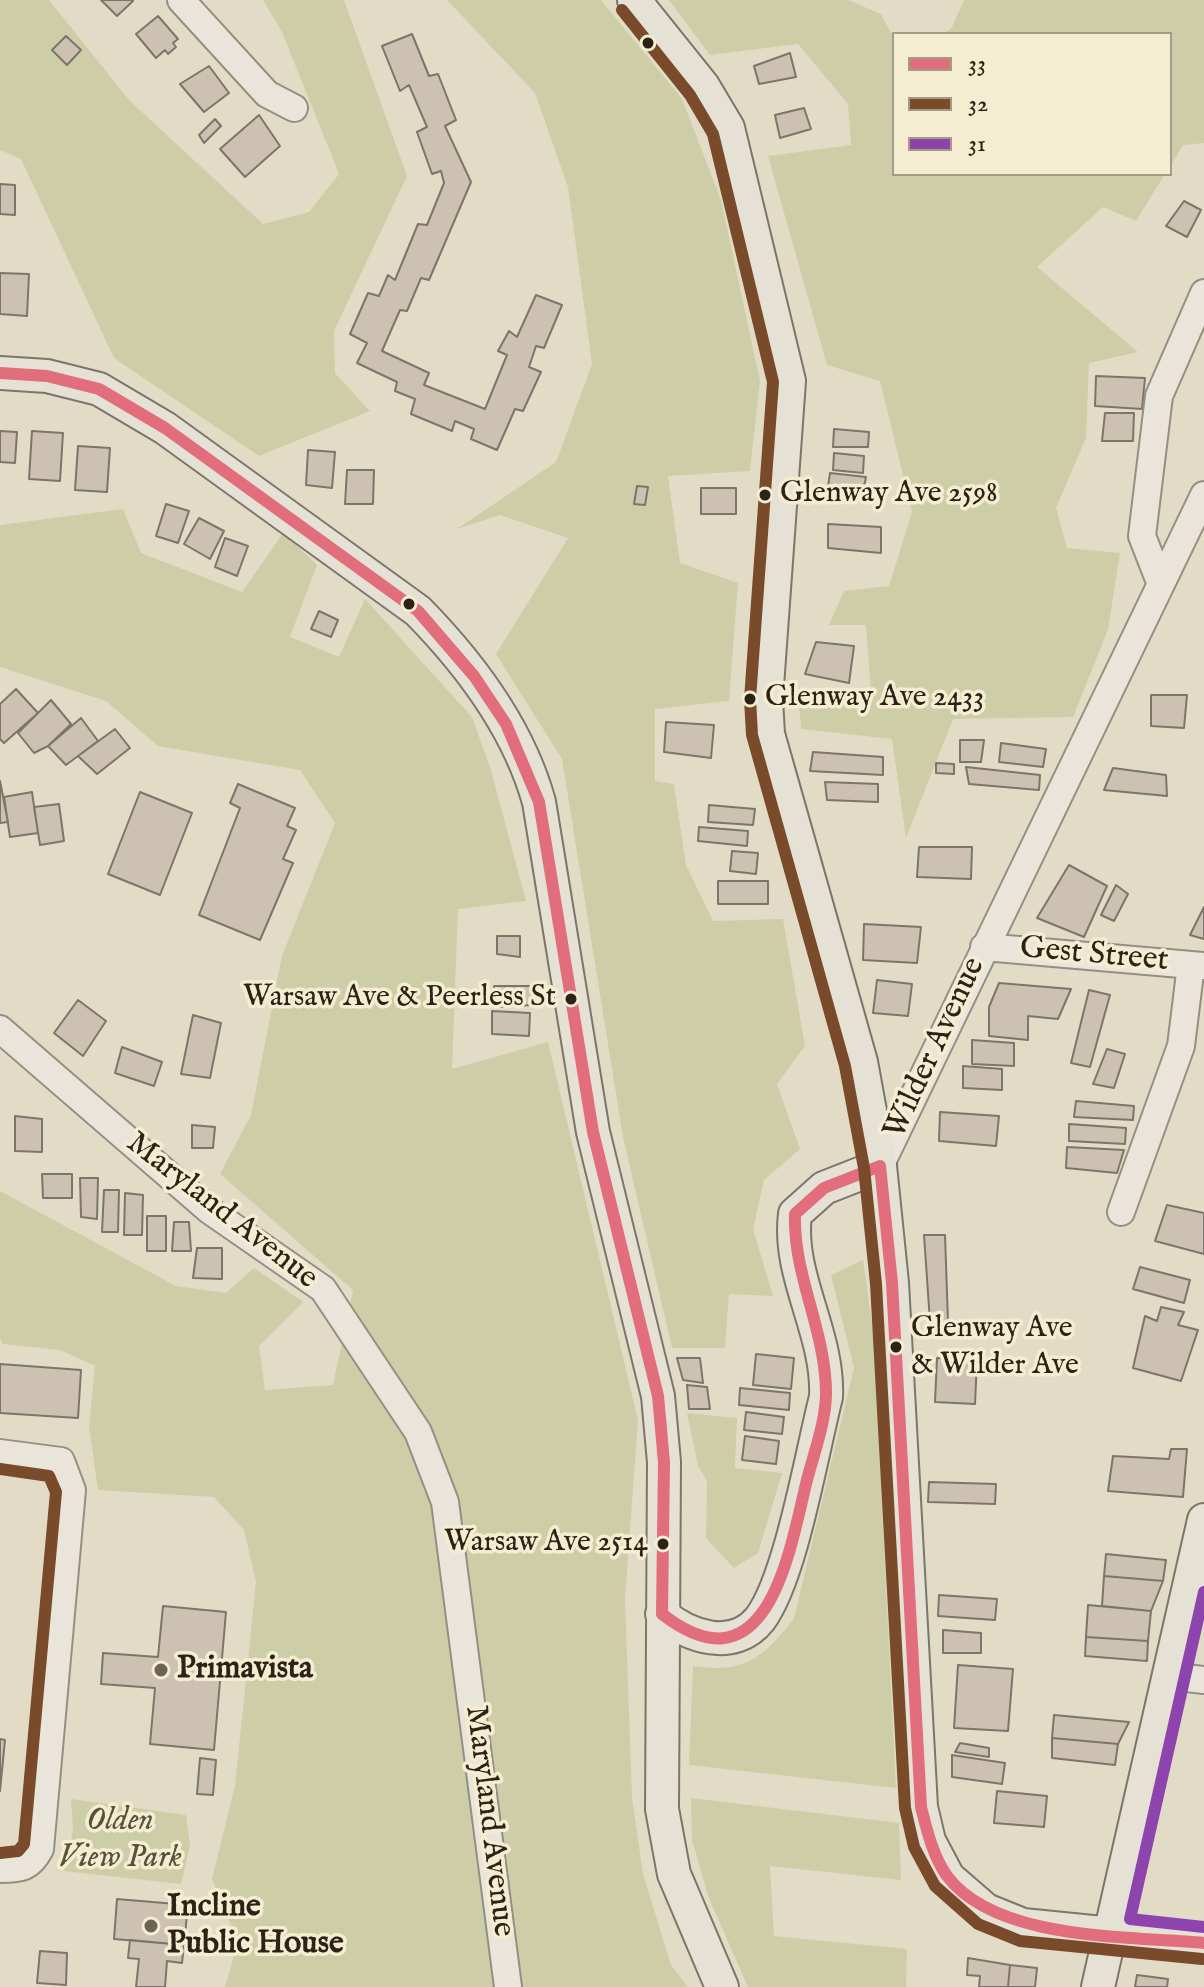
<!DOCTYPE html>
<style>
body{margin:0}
#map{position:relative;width:1204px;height:1987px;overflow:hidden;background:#e2dcc6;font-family:"IM FELL English",serif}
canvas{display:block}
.legend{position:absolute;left:892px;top:32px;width:280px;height:144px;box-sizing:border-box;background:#f5edd2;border:2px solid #a59c87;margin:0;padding:10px 14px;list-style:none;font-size:24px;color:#2d2217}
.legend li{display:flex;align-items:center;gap:16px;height:40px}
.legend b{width:40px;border:2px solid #a59c87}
</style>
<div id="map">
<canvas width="1204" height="1987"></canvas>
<ul class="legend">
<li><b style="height:10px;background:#e16d7d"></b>33</li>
<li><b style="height:10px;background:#7a4b2a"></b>32</li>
<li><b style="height:10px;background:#8e44ad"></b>31</li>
</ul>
</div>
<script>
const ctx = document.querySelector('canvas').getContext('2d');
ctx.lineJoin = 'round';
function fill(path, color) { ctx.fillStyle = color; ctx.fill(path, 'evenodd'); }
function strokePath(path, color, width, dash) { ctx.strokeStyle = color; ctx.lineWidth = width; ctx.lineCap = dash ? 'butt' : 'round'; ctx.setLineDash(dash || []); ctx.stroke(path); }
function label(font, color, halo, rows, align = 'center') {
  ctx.font = font + ' "IM FELL English",serif'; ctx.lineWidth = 7; ctx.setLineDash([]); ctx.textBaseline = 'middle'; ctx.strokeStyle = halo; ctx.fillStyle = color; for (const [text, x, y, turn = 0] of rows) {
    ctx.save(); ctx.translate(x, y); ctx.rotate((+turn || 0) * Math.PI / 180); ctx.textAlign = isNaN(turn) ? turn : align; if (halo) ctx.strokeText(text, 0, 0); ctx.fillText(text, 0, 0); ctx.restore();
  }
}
fill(new Path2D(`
 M0,0h49l80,100 134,124 46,-12 30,-38 -57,-142 -19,-32h81l63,176 -73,155 1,42 35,38 -111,45 -145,-98 -93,-199 -21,-9z
 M447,0h154l81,99 39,101 39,181 -10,90 -82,5 12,87 58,20 -9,118 -74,8v72l19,3 12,81 27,56 70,-2 22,127 -28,38 23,65 -36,31 -11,49 20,67 -44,-2 -4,54h-53l-49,-211 -61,-378 -66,-105 72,-116 -68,-23 -43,14 99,-67 36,-98 -24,-177 -33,-94z
 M669,0h179l33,14 13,25v135h271l-29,47 -33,-14 -66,60 101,85 -49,11 -3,75 -30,70 11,40 53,5 -12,77 -35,87 -120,2 -47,119 -14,-99 -91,-10 -3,-39 73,3 -5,-68h-37l15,-34 45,-5 23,-74 -32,-131 -53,-16 -59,-209 83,-11 -3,-41 -50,-60 -88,11z
 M964,0h240v143l-21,2 -13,22v-133h-228l9,-5z
 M123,509l18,44 101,39 41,-59 34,32 -27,72 49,20 26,-58 107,118 19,53 35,131 -68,8 -6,160 96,-27 90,378 -13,179 7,198 11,77 28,91 17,22h-463l13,-45 -26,-63 23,-93 21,-204 -12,-52 -30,-33 -116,-7 -9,-64 6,-60 -35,-16 -57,-6 -3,-5v-148l176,95 50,7 28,-25 49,34 -44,44 6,44 68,-5 20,-95 -133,-116 31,-59 31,-159 53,-133 -35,-53 -142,-24 -52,-45 -106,-34v-142z
 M863,1260l11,79 22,449 -207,-23 4,-99c51,8 71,-8 101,-48l60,-250 -23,-93z
 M687,1413l50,5 -2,50 47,5 -24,80 -24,15 -28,-30 1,-57 -9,-15z
 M691,1798l208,25 2,57 -131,-14 4,70 133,13 -1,38h-158l-40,-91 -16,-56z
 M71,1799l115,16 4,31 -9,38 -117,-13 9,-41z`), '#cdcea7');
const building = new Path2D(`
 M101,0h32v1l-16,15z
 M158,16l20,23 -5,4 3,4 -8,7 -3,-4 -9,8 -20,-24z
 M412,34l17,42 9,-2 18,46 -11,6 26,56 -42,98 -8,-2 -14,33 -7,-1 -18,41 47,22 -5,12 61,24 22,-54 -9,-4 11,-20 8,6 19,-42 26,10 -18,43 -8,-2 -7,21 12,5 -18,39 -8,-2 -18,41 -26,-11 3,-10 -19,-8 -3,10 -41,-17 4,-15 -20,-8 2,-9 -40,-19 10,-20 -17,-9 18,-41 11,3 9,-21 7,5 23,-56 9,1 17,-42 -3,-12 -9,3 -15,-42 10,-5 -18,-42 -9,6 -18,-45z
 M66,36l15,14 -14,15 -15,-15z
 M790,53l6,24 -37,7 -5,-18z
 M209,66l20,27 -25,19 -24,-28z
 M804,108l7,21 -31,9 -5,-23z
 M259,115l21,31 -35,31 -25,-28z
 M215,119l6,7 -17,17 -5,-8z
 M0,184l15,1v30l-15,-1z
 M1184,201l17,9 -14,27 -21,-11z
 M0,273l29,1 -2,42 -27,-2z
 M1096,376l49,2 -3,31 -47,-3z
 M1105,413h29l-1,28h-31z
 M834,429l35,3 -1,15h-35z
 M0,431l17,1 -2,31 -15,-1z
 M32,431l31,2 -3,48 -31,-2z
 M78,446l32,2 -3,44 -32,-2z
 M308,450l27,2 -3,36 -26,-3z
 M834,453l30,3 -1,17 -30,-3z
 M347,470h27l-1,34h-28z
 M830,473l36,4 -4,20 -35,-3z
 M637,486l11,1 -3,18 -11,-1z
 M701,488h35v26h-35z
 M166,504l23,7 -11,32 -22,-7z
 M199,518l25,13 -14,28 -26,-15z
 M828,524l53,3v26l-53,-5z
 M225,538l23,8 -11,30 -22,-9z
 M319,611l19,9 -7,17 -20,-8z
 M816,642l38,4 -5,37 -44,-9z
 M16,689l22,24 -34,30 -4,-4v-35z
 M1151,695h36l-3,33 -33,-2z
 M51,700l20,24 -23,22 -14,7 -16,-20z
 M81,718l17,23 -32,24 -18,-19z
 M666,722l48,3 -3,33 -47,-6z
 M115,729l15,19 -33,26 -19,-18z
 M960,740h24l-3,22h-21z
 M1001,743l45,6 -3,18 -44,-5z
 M813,752l70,5v18l-73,-4z
 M936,763l18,1v10l-18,-1z
 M966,767l74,8 -1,15 -70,-6z
 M1113,768l53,7 1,21 -63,-6z
 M0,781l8,41 -8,1z
 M825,782l53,2v18l-51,-2z
 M238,784l57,24 -8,18 9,4 -13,29 10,4 -33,77 -61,-25 41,-107 -10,-5z
 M32,792l6,41 -28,4 -6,-40z
 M140,792l52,21 -32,82 -52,-21z
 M59,804l5,37 -24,4 -6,-38z
 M709,805l46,4 -2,16 -45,-3z
 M699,827l49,4 -1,15 -49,-5z
 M919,847h53l-1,32 -54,-2z
 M732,851l26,2 -2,21 -26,-3z
 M1069,865l38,21 -23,51 -47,-19z
 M718,881h50v23h-50z
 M1116,885l12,9 -14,27 -13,-6z
 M1204,907v32l-14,-4z
 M864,924l57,3 -4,36 -54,-3z
 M497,936h23v21l-23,-3z
 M877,980l35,4 -4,32 -35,-3z
 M999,983l72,6 -13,30 -30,-3v24l-39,-4v-29z
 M494,986h38v19l-36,2z
 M1089,990l21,5 -20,72 -19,-4z
 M78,1000l28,21 -23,35 -29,-23z
 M492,1011l38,2 -1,23 -37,-2z
 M193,1015l28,8 -11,55 -29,-4z
 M972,1040l42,3v23l-42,-2z
 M122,1047l40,15 -8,24 -39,-13z
 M1107,1049l18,5 -11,34 -21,-4z
 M963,1066l39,3v21l-39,-2z
 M1076,1101l58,5 -1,14 -59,-3z
 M940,1112l59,4 -3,30 -57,-5z
 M15,1116l27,3v33l-27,-1z
 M1069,1124l57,4 -1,16 -56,-3z
 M192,1125l23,2 -2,21h-21z
 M1067,1147l57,3 -7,23 -51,-5z
 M42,1174h30v24h-29z
 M80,1178h18l-1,41 -16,-2z
 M104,1190h15l-1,42h-16z
 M125,1193l18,2 -1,40h-18z
 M1167,1205l37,8v41l-49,-13z
 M147,1216h19v35h-19z
 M174,1222h15l2,29h-19z
 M924,1235h21l3,87h-18z
 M197,1248h25v31l-29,-1z
 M1140,1267l50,13 -6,23 -51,-14z
 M1161,1307l23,5 -6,13 20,5 -17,51 -48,-13 12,-52 12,5z
 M756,1354l38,4 -3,31 -38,-4z
 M677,1358h23l3,25 -20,-3z
 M937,1358l40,2 -2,44 -40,-2z
 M0,1364l81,6 -3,48 -78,-5z
 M687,1385l20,2 3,22h-21z
 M740,1388l50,5 -1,17 -50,-5z
 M746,1412l38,5 -2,17 -38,-4z
 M745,1436l34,5 -3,23 -34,-4z
 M1171,1449h16l-4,48 -75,-6 5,-35 56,3z
 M929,1482l67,2 -1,20 -67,-2z
 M1106,1554l60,6 -3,21 -59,-5z
 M1104,1576l59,5 -12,30 -49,-5z
 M939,1595l58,4 -2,21 -57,-4z
 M1088,1605l63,6 -3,30 -62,-4z
 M163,1606l63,6 -12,138 -64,-6 5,-56 -54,-4 2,-31 55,4z
 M943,1630l38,3v20h-38z
 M1086,1637l62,4 -1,20 -62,-5z
 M958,1665l55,4 -5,62 -54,-3z
 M1054,1715l75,7 -11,22 -66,-6z
 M1052,1738l66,6 -3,21 -63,-7z
 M0,1739l5,1 -5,51z
 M960,1743l29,5v9l-34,-5z
 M952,1755l53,8 -3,21 -50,-7z
 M200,1758l16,2 -3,35 -16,-1z
 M997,1791l50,5 -3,31 -50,-4z
 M117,1899l71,6 -4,40 -70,-6z
 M130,1940l54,5 -2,18 -15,-2 -2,26h-29l3,-28 -11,-1z
 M40,1951l27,2 -1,32 -29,-2z
 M968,1958l42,7 -2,22h-29l1,-11 -13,-1z
 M1010,1965l27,3 -2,19h-27z
 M1137,1975l31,4 -1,8h-32z`);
fill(building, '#cdc2b1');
strokePath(building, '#7b766a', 2);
const minor = new Path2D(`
 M181,0l86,94 27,14
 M1160,582l-18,-46 17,-140 45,-103
 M984,947l220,19
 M0,1029l209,181 114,79 95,143 27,70 63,485
 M880,1166l324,-671
 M1121,1212l60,-166 10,-81
 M0,1453l61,8 11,29 -32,359c-10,19 -19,20 -40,20
 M1169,1676l35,4`);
const major = new Path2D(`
 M634,0l69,86 25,42 61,253 -23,319 2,34 93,328 19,104 12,117 29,524 8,34 19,36 38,33 37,15 181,18
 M0,373l47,3 52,13 66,39 253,183c53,54 101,119 121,191l54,330 65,264 6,66 -2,347 12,65 48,113
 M662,1614c26,23 72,38 98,5 31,-41 52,-168 66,-222 3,-64 -39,-121 -31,-183l29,-26 56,-22
 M1098,1987l106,-467`);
strokePath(minor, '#948f82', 30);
strokePath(major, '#7b766a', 36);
strokePath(minor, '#e9e5da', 26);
strokePath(major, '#e5e1d4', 32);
strokePath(new Path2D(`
 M0,373l47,3 52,13 66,39 253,183 56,65 32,48 33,78 54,330 65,264 6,66 -2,152
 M880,1166l12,117 29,524c6,24 12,49 26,69 49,65 182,60 257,67
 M662,1614c102,79 126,-53 143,-126 7,-30 21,-65 21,-95 0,-62 -33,-117 -31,-179l29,-26 56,-22`), '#e16d7d', 12);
strokePath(new Path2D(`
 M622,10l68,85 23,39 60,248 -23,317 2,36 93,331 19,102 12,116 29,524 9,39 21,39 43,38 42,17 182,18
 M0,1469l49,7 7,16 -32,352 -6,7 -18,2`), '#7a4b2a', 12);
strokePath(new Path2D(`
 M1204,1592l-74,327 74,8`), '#8e44ad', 12);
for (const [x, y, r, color] of [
 [648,43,7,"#2d2217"],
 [765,495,7,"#2d2217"],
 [409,604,7,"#2d2217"],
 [750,699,7,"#2d2217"],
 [571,999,7,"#2d2217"],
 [896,1347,7,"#2d2217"],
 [663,1544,7,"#2d2217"],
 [161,1670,8,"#6c6354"],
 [151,1926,8,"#6c6354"]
]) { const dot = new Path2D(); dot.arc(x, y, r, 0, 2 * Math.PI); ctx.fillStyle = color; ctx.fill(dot); strokePath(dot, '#f5edd2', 3); }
label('30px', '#2d2217', '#f5edd2', [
 ["Glenway Ave 2598",780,495],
 ["Glenway Ave 2433",765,699],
 ["Warsaw Ave & Peerless St",556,999,"right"],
 ["Glenway Ave",911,1330],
 ["& Wilder Ave",911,1367],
 ["Warsaw Ave 2514",648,1544,"right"]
], 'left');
label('32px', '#2d2217', '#f5edd2', [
 ["Gest Street",1094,956,5],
 ["Wilder Avenue",936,1049,-65],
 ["Maryland Avenue",221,1212,38],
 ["Maryland Avenue",488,1821,83]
]);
label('bold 32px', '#2d2217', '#f5edd2', [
 ["Primavista",177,1670],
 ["Incline",167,1908],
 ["Public House",167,1945]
], 'left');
label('italic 32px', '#58523b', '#f5edd2', [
 ["Olden",120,1822],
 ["View Park",120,1859]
]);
</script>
